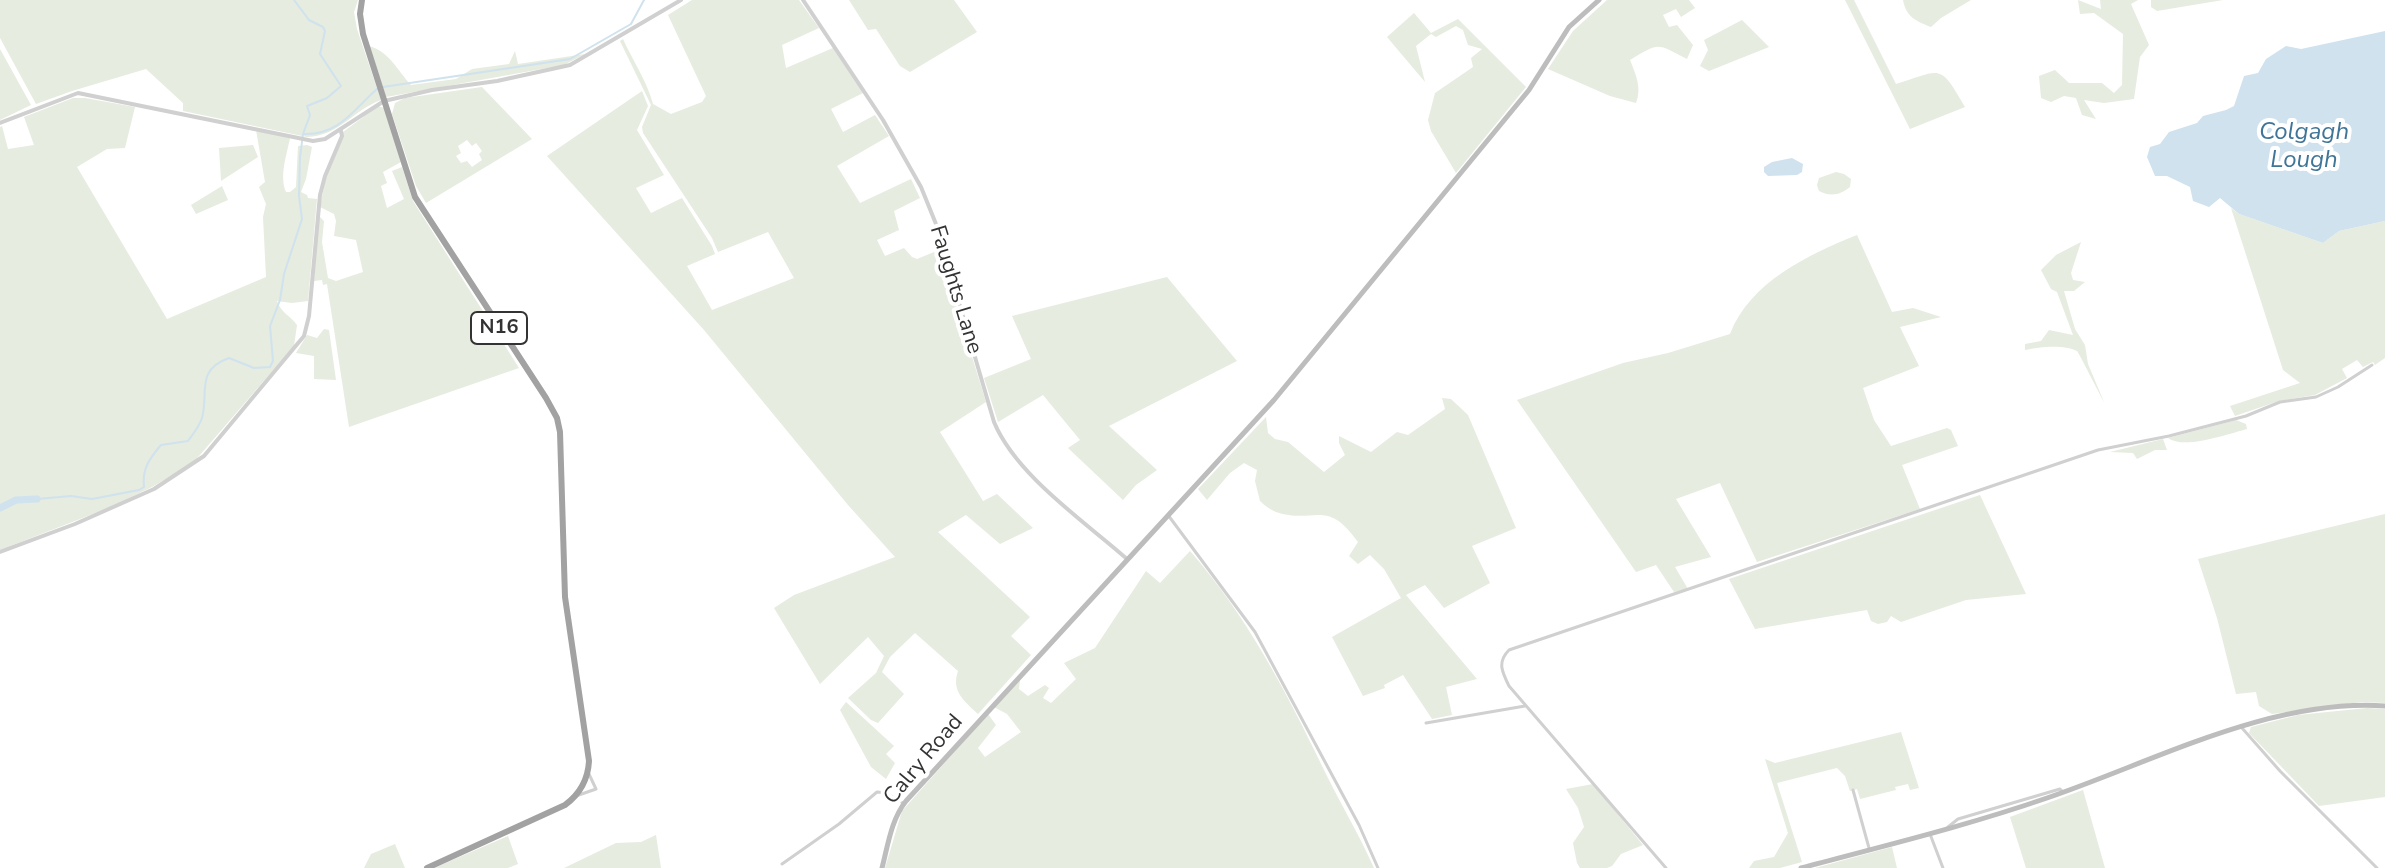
<!DOCTYPE html>
<style>
body{margin:0}
canvas{display:block;background:#fff}
</style>
<canvas width="2385" height="868"></canvas>
<script>
const ctx = document.querySelector('canvas').getContext('2d');
ctx.lineJoin = 'round';
function fill(path, color) { ctx.fillStyle = color; ctx.fill(path, 'evenodd'); }
function strokePath(path, color, width, dash) { ctx.strokeStyle = color; ctx.lineWidth = width; ctx.lineCap = dash ? 'butt' : 'round'; ctx.setLineDash(dash || []); ctx.stroke(path); }
function label(font, color, halo, rows, align = 'center') {
  ctx.font = font + ' "Nunito Sans",sans-serif'; ctx.lineWidth = 8; ctx.setLineDash([]); ctx.textBaseline = 'middle'; ctx.strokeStyle = halo; ctx.fillStyle = color; for (const [text, x, y, turn = 0] of rows) {
    ctx.save(); ctx.translate(x, y); ctx.rotate((+turn || 0) * Math.PI / 180); ctx.textAlign = isNaN(turn) ? turn : align; if (halo) ctx.strokeText(text, 0, 0); ctx.fillText(text, 0, 0); ctx.restore();
  }
}
fill(new Path2D(`
 M0,0h358l-4,12 3,17 24,71c-28,10 -42,36 -74,37l-124,-26v-8l-37,-34 -74,22 -36,13 -36,-66z
 M692,0h107l20,28 -37,17 4,23 47,-20 30,45 -32,16 12,23 32,-17 14,21 -52,30 23,37 51,-24 9,19 -26,13 5,19 -22,10 8,16 19,-8 8,9 5,2 22,-9 47,152 -46,30 43,69 14,-7 36,34 -33,16 -34,-29 -28,17 92,85 -19,19 20,19 -53,59c-14,-13 -27,-23 -20,-43l-43,-38 -25,24 -8,15 22,22 -26,29 -7,-3 -23,-22 28,-25 8,-17 -16,-19 -48,47 -46,-76 20,-13 101,-38 -47,-52 -144,-175 -157,-174 95,-65 6,15 -11,24 27,45 -28,13 15,25 31,-15 30,48 3,8 -28,12 25,44 82,-32 -26,-46 -50,20 -6,-14 -69,-105 -1,-6 9,-22 -31,-64 3,-2c10,22 24,42 30,65l18,10 31,-12 4,-6 -38,-81z
 M849,0h105l23,32 -67,40 -10,-6 -24,-37 -8,1z
 M1607,0h82l6,8 -14,9 -5,-8 -13,6 6,12 8,-2 16,20 -6,14c-30,-15 -26,-18 -57,1 6,15 12,28 6,43l-26,-7 -62,-27 25,-38z
 M1845,0h9l42,84c46,-14 43,-22 69,23l-55,22z
 M1903,0h68l-30,18 -10,9c-15,-6 -25,-10 -28,-27z
 M2078,0l23,9 -1,-9h38l-7,4 18,41 -9,12 -6,42 -30,4 -20,-3 12,19 -14,-4 -6,-17 -12,-2 -13,6 -10,-4 -2,-22 16,-6 14,13h33l12,10 8,-8 1,-51 -29,-21 -14,1z
 M2151,0h72l-66,11 -6,-4z
 M1414,13l17,20 27,-14 68,68 -70,86 -25,-42 -3,-11 7,-27 38,-26 -2,-9 11,-9 -14,-4 -5,-15 -7,-4 -20,11 -5,-3 -15,12 9,36 -38,-45z
 M1742,20l27,27 -60,24 -9,-5 8,-16 -4,-10z
 M369,46c21,6 28,24 42,39l45,-6 16,-10 37,-5 6,-13 3,13 67,-10 -21,11 -178,32z
 M0,49l31,56 -31,15z
 M482,87l50,52 -106,64 -10,-17 -24,-72 3,-11 10,-5zM467,140l5,6 4,-3 6,8 -3,3 3,6 -10,7 -5,-6 -6,2 -5,-7 5,-3 -3,-7z
 M73,98h12l50,9 -10,41 -18,1 -30,18 90,152 99,-42 -3,-60 3,-13 -7,-17 6,-5 -9,-52 34,8c-3,16 -11,38 -4,54h4l6,-5 2,-41 9,-1 5,2 -6,32 -5,13 6,3 1,3 9,1 -9,102 -16,2 -15,-2c4,12 14,15 20,24l-3,21 -101,117 -41,24 -41,20 -111,43v-423l2,-1 6,23 26,-4 -10,-28z
 M378,106l6,2 17,54 -18,10 4,11 -6,3 6,22 17,-9 -12,-28 10,-4 11,34 106,167 -170,59 -22,-143 -4,1 -1,-5 -8,1 5,-65 5,5 -2,21 6,36 8,3 27,-9 -7,-32 -22,-4 2,-15 -2,-7 -14,-7 6,-31 17,-44z
 M253,145l5,12 -37,24 -2,-33z
 M1836,172l8,2 7,5 -1,8c-10,8 -19,10 -31,4l-2,-6 2,-7z
 M222,186l6,14 -32,14 -5,-9z
 M2231,208l8,6 84,29 16,-12 46,-10v137l-10,7 -2,-3 -10,5 -6,-7 -15,9 5,9 -32,17 -36,6 -44,15 -5,-10 70,-23 -17,-13z
 M1857,235l35,77 21,-4 28,9 -41,10 19,39 -56,22 11,32 17,26 56,-18 4,2 7,16 -56,19 18,44 -163,53 -37,-79 -44,16 35,58 -36,10 13,22 -14,3 -18,-27 -20,7 -119,-172 106,-37 45,-10 62,-19c20,-52 78,-79 127,-99z
 M2081,242l-10,31 2,7 12,2 -11,9h-10l11,38 10,16 3,19 16,38c-4,-7 -25,-49 -27,-51 -14,-7 -38,-4 -52,-1v-6l16,-3 8,-11 24,5 -16,-43 -6,-3 -10,-19 15,-15z
 M1167,277l70,84 -128,65 48,44 -21,15 -13,15 -55,-52 12,-8 -37,-45 -45,27 -14,-44 47,-19 -19,-43z
 M324,329l5,1 7,50 -22,-1v-23l-18,-3 11,-18 10,3z
 M1442,398l9,1 17,16 48,113 -44,18 18,37 -46,25 -19,-23 -19,10 71,84 -31,8 6,28 -20,4 -29,-44 -19,10 1,3 -22,8 -31,-59 69,-39 -17,-29 -14,-14 -12,9 -9,-8 9,-14c-32,-45 -43,-17 -82,-30 -5,-2 -12,-7 -16,-11l-5,-20 2,-11 -13,-7 -14,10 -23,27 -9,-11 68,-72 2,16 7,6 13,3 36,30 21,-17 -6,-12v-7l32,16 26,-20 11,3 37,-26z
 M2236,420l10,4 1,5c-19,5 -63,21 -79,9z
 M2163,439l4,11h-12l-18,9 -4,-6 -23,-1z
 M1980,495l46,99 -60,6 -65,22 -10,-6 -4,6 -9,2 -7,-3 -4,-11 -112,19 -26,-50z
 M2385,514v189l-23,-1 -90,12 -13,-8 -3,-14 -20,2 -19,-76 -19,-59z
 M1190,551c57,65 97,142 134,219 16,33 35,64 50,98h-489l17,-57 86,-97 8,11 -18,23 7,9 36,-25 -14,-18 -13,-7 26,-27 -1,9 9,7 17,-11 4,3 -6,10 8,5 25,-24 -12,-16 31,-15 51,-77 14,12z
 M846,702l48,44 -8,8 9,9 -9,16 -15,-12 -31,-57z
 M2367,708l18,1v88l-66,9 -70,-73 2,-6 47,-12z
 M1901,732l18,56 -9,2 -2,-6 -13,3 1,3 -36,9 -3,-10 -7,2 -5,-15 -8,-8 -60,15 25,79 -22,6h-31l5,-7 20,-4 14,-24 -23,-74 10,4z
 M1593,784l50,61 -22,9 -9,12 -5,2h-27l-3,-5 -4,-20 11,-16 -6,-19 -12,-19z
 M2083,790l22,78h-79l-16,-51z
 M656,835l5,33h-97l52,-25 25,-1z
 M508,836l10,28 -10,4h-74z
 M395,844l10,24h-41l7,-14z
 M1892,847l5,21h-82z`), '#e6ecdf');
fill(new Path2D(`
 M2385,31v190l-46,10 -16,12 -84,-29 -19,-16 -11,9 -16,-6 -3,-14 -23,-11h-12l-8,-19 3,-10 10,-3 9,-12 28,-9 6,-7 23,-6 8,-4 10,-30 14,-3 8,-14 20,-13 15,3z
 M1792,158l11,6 -1,8 -5,3 -29,1 -4,-4v-5l8,-5z`), '#cfe2ee');
strokePath(new Path2D(`
 M383,87l187,-28 61,-35 13,-24
 M304,134c36,1 50,-25 73,-45
 M37,499l34,-3 21,3 47,-9 5,-3c-2,-18 5,-28 17,-42l27,-4c5,-7 11,-14 14,-23 7,-25 -7,-48 27,-60l25,10 16,-1 3,-6 -3,-35 10,-26 4,-26 18,-55 -3,-23 1,-39 3,-23 7,-19 -3,-9 20,-8 14,-12 -21,-32 5,-23 -2,-4 -14,-7 -15,-20`), '#cfe2ee', 2);
strokePath(new Path2D(`
 M0,508l16,-8 21,-1`), '#cfe2ee', 7);
strokePath(new Path2D(`
 M1168,515l87,117 104,193 19,43
 M1426,723l99,-17
 M2242,728l38,43 97,97
 M1853,790l16,58
 M576,796l20,-7 -8,-17
 M1948,827l10,-8 102,-30 3,3
 M1930,834l13,34
 M782,864l57,-40 38,-32 9,1 17,10
 M1666,868l-157,-182c-7,-14 -12,-24 0,-36l589,-200 71,-14 77,-20 34,-14 36,-5 22,-10 34,-22`), '#d0d0d0', 3);
strokePath(new Path2D(`
 M803,0l80,120 38,67 15,37 58,198c22,53 90,99 133,137
 M0,123l78,-30 235,48 12,-2 59,-38 48,-11 65,-9 73,-16 111,-65
 M0,552l75,-28 79,-35 50,-33 100,-120 5,-20 11,-121 5,-19 17,-40 -1,-5`), '#d0d0d0', 4);
strokePath(new Path2D(`
 M882,868c6,-23 9,-48 24,-67l368,-401 255,-310 40,-63 30,-27
 M1801,868c82,-22 165,-42 246,-70 106,-36 224,-100 338,-92`), '#bdbdbd', 5);
strokePath(new Path2D(`
 M362,0l-2,14 3,20 52,163 131,201 11,20 3,14 5,165 24,164c-1,19 -9,33 -24,44l-138,63`), '#a2a2a2', 6);
for (const [x, y, w] of [
 [499,328,56]
]) { const box = new Path2D(); box.roundRect(x - w / 2, y - 16, w, 32, 6); ctx.fillStyle = '#fff'; ctx.fill(box); strokePath(box, '#333', 2); }
label('bold 20px', '#333', null, [
 ["N16",499,328]
]);
label('22px', '#333', '#fff', [
 ["Faughts Lane",955,290,73],
 ["Calry Road",924,760,-50]
]);
label('italic 24px', '#3f7597', '#fff', [
 ["Colgagh",2304,133],
 ["Lough",2304,161]
]);
</script>
